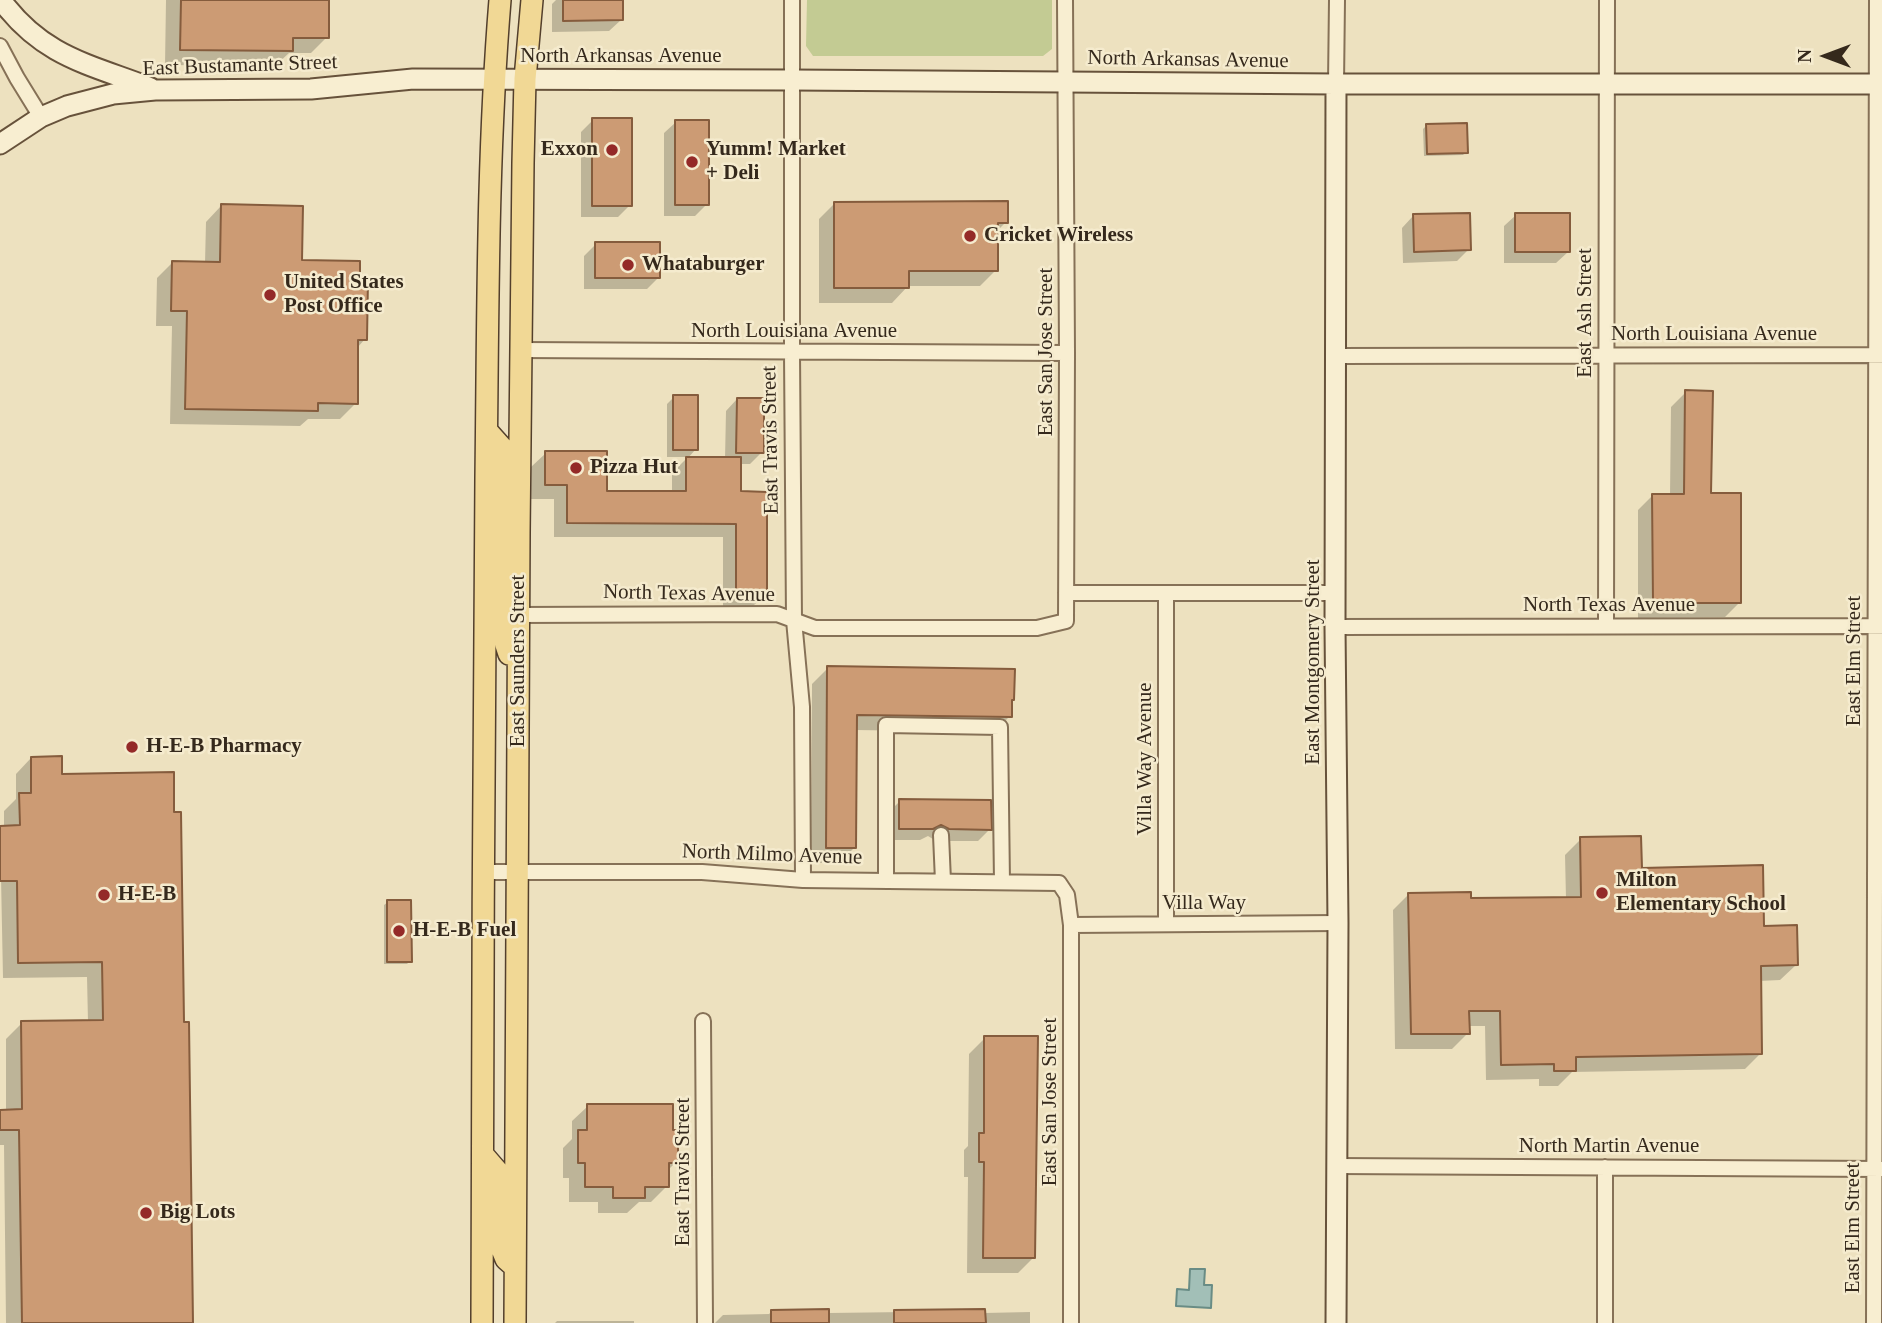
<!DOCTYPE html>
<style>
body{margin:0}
#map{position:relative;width:1882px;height:1323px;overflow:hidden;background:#ede1bf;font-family:Georgia,serif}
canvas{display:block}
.north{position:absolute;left:1791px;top:21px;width:70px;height:70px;-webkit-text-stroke:5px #f5ebce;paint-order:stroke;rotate:270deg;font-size:19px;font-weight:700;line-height:28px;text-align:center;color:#35291c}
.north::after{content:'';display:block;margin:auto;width:24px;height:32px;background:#35291c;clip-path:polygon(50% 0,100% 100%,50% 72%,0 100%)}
</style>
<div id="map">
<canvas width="1882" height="1323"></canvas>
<div class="north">N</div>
</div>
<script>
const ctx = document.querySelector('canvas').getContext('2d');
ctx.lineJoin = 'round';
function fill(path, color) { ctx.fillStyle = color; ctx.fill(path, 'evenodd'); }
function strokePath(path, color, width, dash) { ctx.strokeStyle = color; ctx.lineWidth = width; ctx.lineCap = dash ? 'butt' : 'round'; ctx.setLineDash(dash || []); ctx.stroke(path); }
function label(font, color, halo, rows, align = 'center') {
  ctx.font = font + ' Georgia,serif'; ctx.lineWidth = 5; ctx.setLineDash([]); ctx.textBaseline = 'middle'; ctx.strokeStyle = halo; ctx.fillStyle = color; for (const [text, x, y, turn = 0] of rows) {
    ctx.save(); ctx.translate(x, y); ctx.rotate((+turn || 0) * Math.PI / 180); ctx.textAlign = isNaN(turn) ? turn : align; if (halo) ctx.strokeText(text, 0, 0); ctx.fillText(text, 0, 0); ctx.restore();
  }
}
fill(new Path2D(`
 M807,0h245v49l-9,7h-230l-7,-10z`), '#c3cb93');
const water = new Path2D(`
 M1190,1269h15l-1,16h8l-1,23 -35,-2 1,-17 12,1z`);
fill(water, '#a2bfb7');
strokePath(water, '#698c85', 2);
fill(new Path2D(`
 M166,0h161v37l-16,16h-22l-14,13 -110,-1z
 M556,0h65v20l-12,11 -57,1v-28z
 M593,120l37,85 -12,12h-37v-85z
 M676,122l31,82 -12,12h-31v-83z
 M1426,126l40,26 -3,3 -39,1 -1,-27z
 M835,203l171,19 -10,10v38l-16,16h-72l-16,17h-73v-84z
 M221,206l79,56 58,18 7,59 -8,9 -1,55 -16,16h-32l-8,7 -130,-2 2,-98h-16l1,-48 16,-16 32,1 1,-41z
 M1516,215l52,37 -12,11h-52v-37z
 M1413,216l56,33 -12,12 -54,2 -1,-35z
 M596,244l63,33 -12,12h-63v-33z
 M1686,392l24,103 30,107 -15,15 -87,1v-108l15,-15h17l1,-88z
 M674,397l22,52 -9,10h38l1,-48 11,-12 25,53 -12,12h-11v29l26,101 -14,14h-28v-71h-169v-38h-23v-32l15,-14 59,40h67v-20l16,-16h-21v-53z
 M828,668l182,34v14l-16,16 -139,-2v117l-16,16h-28l1,-179z
 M31,758l29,18 122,248 9,299h-185l-2,-178h-4v-34h6v-72l16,-16 66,-1 -1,-45 -84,1 -3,-151h4v-16l12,-12v-25z
 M900,801l90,28 -12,12h-42l-8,-5 -8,4h-32v-27z
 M1581,839l181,88 34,38 -16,15 -21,1 2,72 -16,16 -173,3 -14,14h-19v-7l-53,1 -1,-54h-17v7l-16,16h-57l-2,-139 16,-16 60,6 97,-1 -1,-44z
 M388,902l22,59 -3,3h-23v-59z
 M985,1038l48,220 -15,15h-51l1,-96h-4v-27l4,-4 1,-92z
 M588,1106l83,26 5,30 -9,9v15l-16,16h-12l-12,11h-29v-11h-29v-24h-6v-30l9,-9v-18z
 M772,1311l56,2 156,-2v2l46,-1v11h-315l8,-8 46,-1z
 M557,1321h77v2h-79z`), '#0003');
const building = new Path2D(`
 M181,0h148v38h-36v13l-113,-1z
 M563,0h60v20l-60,1z
 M592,118h40v88h-40z
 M675,120h34v85h-34z
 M1467,123l1,30 -41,1 -1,-30z
 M1008,201v22h-10v48h-89v17h-75v-86z
 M221,204l82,2 -1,54 58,1v17h8l-1,62h-9v64l-40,-1v8l-133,-2 2,-98h-16l1,-50 48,1z
 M1470,213l1,37 -57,2 -1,-38z
 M1515,213h55v39h-55z
 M595,242h65v36h-65z
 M1685,390l28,1 -2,102h30v110h-88l-1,-109h32z
 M673,395h25v55h-25z
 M737,398h27v55h-28z
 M545,451h62v40h79v-34h55v34l26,1v102h-31v-70l-169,-1v-38h-22z
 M827,666l188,3 -1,31h-2v17l-155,-2 -1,133h-30z
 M62,756v18l112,-2v40h7l3,210h5l4,301h-171l-3,-193h-19v-20l22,-1 -1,-88 82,-1 -1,-58 -84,1 -1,-82h-17v-55l20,-1 -1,-32h12v-36z
 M899,799l92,1 1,30 -43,-1 -8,-4 -8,4h-34z
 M1641,836l1,32 121,-3 1,61 33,-1 1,40 -37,1 1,88 -186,3v14h-22v-7l-53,1 -1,-54h-31l1,23h-59l-3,-141 63,-1v6l110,-1 -1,-60z
 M387,900h24l1,62h-25z
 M984,1036h54l-3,222h-52l1,-96h-5v-29h5z
 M587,1104h86v26h5v33h-9v24h-24v11h-32v-11h-28v-24h-7v-33h9z
 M829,1309v14h-58v-13z
 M985,1309l1,14h-92v-13z`);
fill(building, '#cc9b74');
strokePath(building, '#855c3d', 2);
const street = new Path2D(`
 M792,0v353l2,267 8,87 1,173
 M0,46l17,32 24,39
 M1336,84l1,-84
 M521,350l546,3
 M1336,356l546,-1
 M1066,593h270
 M518,615l259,-1 38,14h222l29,-7 1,-268 -2,-353
 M1606,626l1,-626
 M1335,627l547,-1
 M941,835l2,46
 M483,872h219l101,8 256,3 8,12 4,30v398
 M886,881v-156l114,2 2,155
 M1166,924v-330
 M1071,925l267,-2
 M703,1021l2,302
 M1336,1166l546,3
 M1605,1323v-156
 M1874,1323l3,-1323`);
const secondary = new Path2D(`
 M1,0c42,57 88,64 150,88
 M0,144l41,-27 26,-11 46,-12 42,-4 156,-1 102,-10 379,1 544,4h546
 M1336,1323l2,-400 -3,-296 1,-543`);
const primary = new Path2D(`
 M487,431l17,19 -3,157 5,38 3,9
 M484,1156l13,15 2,71 7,17 8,7
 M482,1323c1,-282 1,-563 4,-845 2,-159 1,-319 14,-478
 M515,1323l4,-791 4,-369 2,-84 7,-79`);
strokePath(street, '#867157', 18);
strokePath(secondary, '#67523b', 23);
strokePath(primary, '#533f2c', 24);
strokePath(street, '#f8eed1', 14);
strokePath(secondary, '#f8eed1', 19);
strokePath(primary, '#f1d895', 21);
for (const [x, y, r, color] of [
 [612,150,7,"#942a28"],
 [692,162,7,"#942a28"],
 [970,236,7,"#942a28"],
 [628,265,7,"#942a28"],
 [270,295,7,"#942a28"],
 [576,468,7,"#942a28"],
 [132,747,7,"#942a28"],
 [1602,893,7,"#942a28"],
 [104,895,7,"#942a28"],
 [399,931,7,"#942a28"],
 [146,1213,7,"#942a28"]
]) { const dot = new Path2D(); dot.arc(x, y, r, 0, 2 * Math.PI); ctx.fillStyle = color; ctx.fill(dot); strokePath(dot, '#f5ebce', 2.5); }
label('21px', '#35291c', '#f5ebce', [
 ["North Arkansas Avenue",621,56],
 ["North Arkansas Avenue",1188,60,1],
 ["East Bustamante Street",240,66,-2],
 ["East Ash Street",1585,313,-90],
 ["North Louisiana Avenue",794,331],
 ["North Louisiana Avenue",1714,334],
 ["East San Jose Street",1046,352,-90],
 ["East Travis Street",771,440,-91],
 ["North Texas Avenue",689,594,1],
 ["North Texas Avenue",1609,605],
 ["East Saunders Street",518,661,-90],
 ["East Elm Street",1854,661,-90],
 ["East Montgomery Street",1313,662,-90],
 ["Villa Way Avenue",1145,759,-90],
 ["North Milmo Avenue",772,855,2],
 ["Villa Way",1204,903],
 ["East San Jose Street",1050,1102,-90],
 ["North Martin Avenue",1609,1146],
 ["East Travis Street",683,1172,-90],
 ["East Elm Street",1853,1228,-90]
]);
label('bold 21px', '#35291c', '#f5ebce', [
 ["Exxon",598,150,"right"],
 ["Yumm! Market",706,150],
 ["+ Deli",706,174],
 ["Cricket Wireless",984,236],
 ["Whataburger",642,265],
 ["United States",284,283],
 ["Post Office",284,307],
 ["Pizza Hut",590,468],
 ["H-E-B Pharmacy",146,747],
 ["Milton",1616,881],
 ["Elementary School",1616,905],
 ["H-E-B",118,895],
 ["H-E-B Fuel",413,931],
 ["Big Lots",160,1213]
], 'left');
</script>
